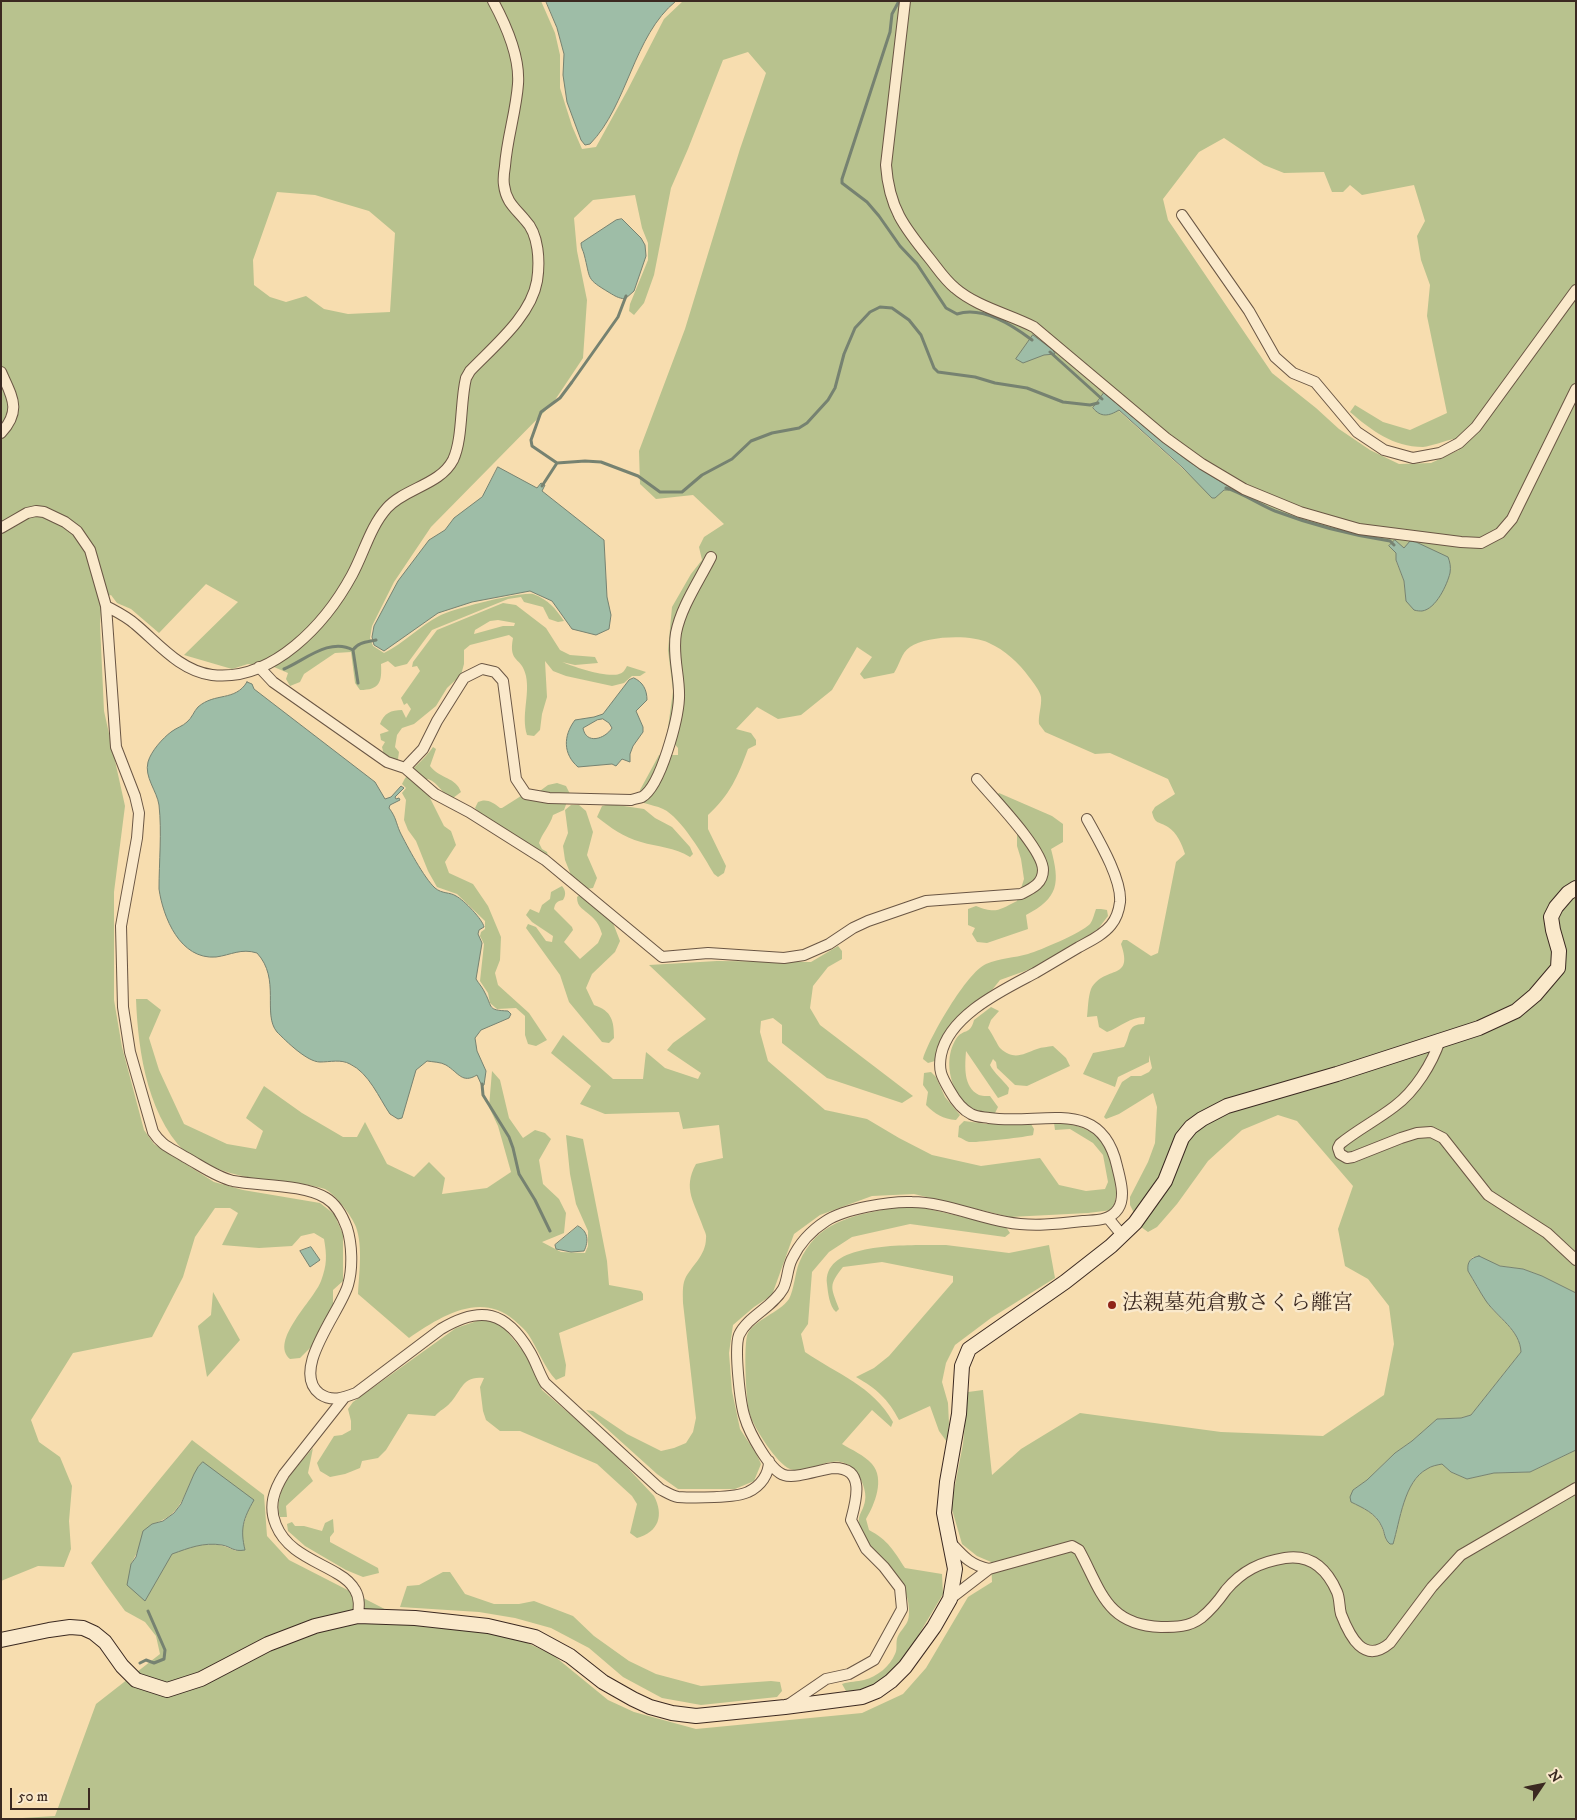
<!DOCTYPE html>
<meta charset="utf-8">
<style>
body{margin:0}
#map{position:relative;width:1577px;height:1820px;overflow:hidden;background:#f7ddaf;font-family:"IM FELL DW Pica",serif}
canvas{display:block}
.frame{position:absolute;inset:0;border:2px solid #3b2921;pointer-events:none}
.north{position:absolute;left:1517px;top:1760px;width:50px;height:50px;-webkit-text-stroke:4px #fae9cb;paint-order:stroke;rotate:56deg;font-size:14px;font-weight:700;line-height:20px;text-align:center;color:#3b2921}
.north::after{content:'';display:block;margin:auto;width:18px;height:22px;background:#3b2921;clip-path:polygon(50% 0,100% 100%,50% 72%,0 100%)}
.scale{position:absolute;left:10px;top:1788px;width:80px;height:22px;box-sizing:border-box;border:2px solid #3b2921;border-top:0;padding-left:6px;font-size:15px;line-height:18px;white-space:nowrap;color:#3b2921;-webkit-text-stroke:4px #fae9cb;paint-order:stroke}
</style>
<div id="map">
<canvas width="1577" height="1820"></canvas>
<div class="frame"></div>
<div class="north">N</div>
<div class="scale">50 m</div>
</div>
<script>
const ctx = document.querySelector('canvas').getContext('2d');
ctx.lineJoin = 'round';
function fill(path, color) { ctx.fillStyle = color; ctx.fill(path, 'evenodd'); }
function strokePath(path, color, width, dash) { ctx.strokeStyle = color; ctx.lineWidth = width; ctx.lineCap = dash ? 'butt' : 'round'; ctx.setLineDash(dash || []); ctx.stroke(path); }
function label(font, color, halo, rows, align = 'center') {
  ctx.font = font + ' "IM FELL DW Pica","Noto Serif JP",serif'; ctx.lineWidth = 5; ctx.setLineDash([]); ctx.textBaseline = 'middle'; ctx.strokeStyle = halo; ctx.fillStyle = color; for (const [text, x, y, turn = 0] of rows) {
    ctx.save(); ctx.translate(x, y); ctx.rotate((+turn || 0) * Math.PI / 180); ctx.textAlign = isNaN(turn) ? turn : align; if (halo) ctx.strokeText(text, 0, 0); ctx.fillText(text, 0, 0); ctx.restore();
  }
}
fill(new Path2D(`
 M1,1h540l14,32 5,22v33l12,38 10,23 14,-2 31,-56 37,-72 19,-18h893v1292l-34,-17 -19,-7 -22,-3 -28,-9 -4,5 -1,9c6,11 13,23 21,34 11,15 31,26 32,47l-50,63 -10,3 -24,1 -25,22 -17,12 -28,27 -14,10 -2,12c21,10 29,15 35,38l7,3c7,-22 11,-62 34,-74 4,-3 10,-4 15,-6l9,9 16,7 27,-6 36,-1 46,-22v369h-1570l49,-3 41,-112 64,-50 -4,-18 -11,-14 -20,-11 -19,-26 -15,-22 101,-123 72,55 3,41 22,24 123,63 64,6 43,10 34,16 55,45 26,12 62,17 166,-16 41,-19 23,-26 42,-71 24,-15 -1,-20 -14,-6 -15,-12 -11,-38 12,-62 5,-52 15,-2 9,85 29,-26 59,-36 141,19 102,4 61,-41 10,-51 -5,-38 -21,-27 -23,-13 -7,-37 15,-43 -56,-65 -19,-6 -36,15 -34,31 -31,43 -20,23 -9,5 -7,-5 -11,-22v-8l18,-35 7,-19 2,-36 -4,-14 -34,21 -13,5 -2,-2 18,-35 9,-6h10l8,-4 3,-4 -3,-13v7l-31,15 -3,10 -32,-13 10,-21 31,-6c7,-11 2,-23 20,-23l1,-7c-16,0 -24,10 -38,15l-8,-5 -2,-11 -10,1c1,-8 1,-20 4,-28 14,-25 43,-7 30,-45l2,-4h4l24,16 7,-3 18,-91 9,-8c-3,-10 -8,-21 -17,-27 -9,-6 -13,-2 -16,-15l3,-5 20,-13 -7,-15 -58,-26 -15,1 -50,-22 -6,-8c-1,-9 3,-18 2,-27 -1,-6 -8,-15 -12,-20 -10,-14 -24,-27 -40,-34 -18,-9 -63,-7 -79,4 -9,6 -10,17 -16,26l-30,6 -4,-5 12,-17 -15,-10 -25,43 -31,25 -23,4 -21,-12 -21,22 15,4 5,7v5l-8,4c-10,27 -18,46 -40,66v14l18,37 -2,7 -6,4 -4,-3c-10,-17 -33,-57 -51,-65 -6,-3 -13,-4 -19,-6l-4,-13 19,-35h19v-7l-11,-13 6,-44 -5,-41 4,-43 19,-33 11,-14 -3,-13 5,-10 20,-13 -31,-29 -37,4 -16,-15 -1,-33 46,-122 55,-180 26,-76 -18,-21 -25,8 -35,89 -17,39 -17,87 -10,28 -10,12 -5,-4 1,-7 18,-44v-17l-6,-15 -7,-33 -42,5 -19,18 3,33 10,49 -4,58 -30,45 -122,124 -37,55 -22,44 -2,12 3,8 11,7c20,-10 36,-27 55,-37 12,-7 83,-25 94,-22 16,6 22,14 31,27l-6,1 -9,-3 -6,-12 -19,-5 -3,-5 -13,2 -76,31 -25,34 -12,3 -7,-6 -7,3c1,18 -1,26 -21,26l-5,-7 -4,-31 -16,1 -31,21 -4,8 -10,4 -4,-7 2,-6 -14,-6 -26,-3 -16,5 -48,-14 54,-53 -32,-18 -47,49 -28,-24 -14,-6 -6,-8 -9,3 -2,26 4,87 21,95 -11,86v108l8,47 22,83 10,14 60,38 29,8 77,13 14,11 9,20v47l-10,9v16l-22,41 -11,11 -10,1c-21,-18 24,-59 31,-78 6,-16 6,-25 3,-42l-10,-6 -13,3 -9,10 -33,2 -37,-3 16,-32 -8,-5h-15l-20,29 -12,40 -31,60 -79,16 -42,67 8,22 21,15 12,29 -3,35 2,28 -7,18 -26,-1 -37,15zM1224,138l40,27 20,8 40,-1 8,20h11l7,-7 12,10 52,-10 11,36 -8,15 4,24 9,25 -3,31 20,97 -37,17 -27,-8 -28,-17 -5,7c21,18 43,35 73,35 9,-1 21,-6 30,-8l6,11 -28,13 -32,1 -29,-14 -31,-21 -23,-21 -44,-35 -104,-153 -5,-21 36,-47zM277,192l38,3 54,16 26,22 -5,79 -42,2 -24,-5 -18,-13 -20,6 -16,-5 -16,-12 -1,-25zM1104,393l84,68 42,26 -10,5 -5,6 -97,-88 -25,-2zM1404,548l2,53 -2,-20 -8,-20v-8zM194,1474l59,26 -6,13 -11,38c-24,-12 -40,-6 -65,3l-26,46 -14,-36 21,-40c28,-8 31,-26 42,-50z
 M503,603l13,2 30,23 14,22 10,5 25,2 3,6 -23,2 -13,-3c12,5 45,16 57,12 4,-1 6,-4 8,-8l19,6 -6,4h-8l-8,7 -12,3 -46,-10 -13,-5 -8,-10 2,36 -5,17 -2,16 -6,6 -7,-1c-6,-20 3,-39 -1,-59 -4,-20 -18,-12 -13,-38l-4,-3 -39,10 -6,5v14l-3,11 -14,13 -11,18 -22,18 -12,4 -5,7 -2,12 4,5 -1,7 -4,2 -10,-6 -2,-8 3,-5 -4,-2 -1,-6 9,-3 -9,-7c4,-11 11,-14 22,-14l4,8 5,-9 -4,-6 -3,2 -3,-7 19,-27 -3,-5 -5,1 1,-5 24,-32zM498,620l17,3 -1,3h-11l-29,8 1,-4 15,-9z
 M433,747l3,2 -6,17c10,13 26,11 31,26l-8,6c-12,-4 -14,-15 -25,-19l-10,3 9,10 17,34 7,5 5,14 -11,17 4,11 24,11 15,22 13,31 -1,23 -5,13 3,12 31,28 18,27 -11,6 -8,-2 -3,-9v-19l-9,-8 -19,1 -7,-6 -2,-10 -8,-12 4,-37 -4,-8 1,-4 4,-3v-8l-28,-27 -20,-7 -9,-16 -12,-30 -8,-11 -4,-10 2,-20 -4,-7 4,-5 -4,-4c6,-14 22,-23 31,-37z
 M557,783l9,3 4,8 -6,16 -11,5c-3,11 -11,18 -14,28l3,6 5,3 1,4 -2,2 -66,-44 -5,-6 3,-6c8,-4 15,0 22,6h2l19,-12 8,3 19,-14z
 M999,793l53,23 11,8v18l-12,7c9,34 8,49 -25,66l2,14 -41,14 -10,-1 -5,-8 3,-6 -7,-3v-16l8,-3c20,8 23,4 41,-5l7,-22 -3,-20 -4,-13v-13l-4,-19 -16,-19z
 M610,804l34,5 11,9 17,9 18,20 3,7 -3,3c-15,-10 -33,-10 -49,-15 -18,-5 -30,-14 -44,-25l5,-11z
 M571,805h8l7,6 7,21 -6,23 10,23 -4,10 -7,1 -15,-14 -6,-15 -2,-14 5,-13 -3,-23z
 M562,886c4,5 4,9 1,14 -6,1 -8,3 -9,9l18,18 1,3 -9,12 16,17 18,-16 4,-9c-2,-7 -5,-13 -11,-18 -7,-7 -14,-8 -14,-19l4,-3 32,29 7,18 -5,11 -23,22 -6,14 8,17c18,6 20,16 20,33l-5,5 -7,-1 -33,-40 -9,-27 -34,-47 2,-4 8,3 10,14 6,1 1,-6 -21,-14 -6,-7 4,-6 9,4 3,-8 8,-6 1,-7z
 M1096,909h5l6,1 1,6 -10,13 -39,26 -23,12 -36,13 -8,10 -23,16 -19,22 -13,24 -2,9 -7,2 -5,-4c6,-21 44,-87 63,-95 14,-6 28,-6 42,-10 13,-4 53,-21 62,-30 3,-4 4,-10 6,-15z
 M838,946l4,5v8l-14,8 -15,19 -3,22 10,17 93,71 -11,7 -75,-25 -45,-35v-18l-9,-7 -12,3 -1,11 8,29 57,49 42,9 32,19 33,17 49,11 59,-8 19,27 27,6 19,-2 3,-7 -5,-27 -10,-12 -23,-14 -15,1 -1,-7c35,1 56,15 60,52 2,15 4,21 -2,35l-24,3 -78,4 -96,-23 -42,2 -52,19 -26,19 -22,61 -18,12 -21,18 -4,28 3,38 8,38 17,26 4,9 -7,17 -19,8h-57l-21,-15 -71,-64 7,1 34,23 34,17 13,-3 12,-5 7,-11 3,-14 -13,-115c0,-7 -1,-17 2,-24 6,-13 21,-23 21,-41 1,-3 -2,-8 -3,-11 -8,-24 -21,-38 -7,-63l27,-6 -4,-33 -36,4 -4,-17 -74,2 -25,-10 11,-18 -40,-33 12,-18 50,44h30l3,-27 19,16 33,11 3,-6 -34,-23 6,-7 33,-24 -57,-54 68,-4 94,1z
 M136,999h11l14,11 -12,28 10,32 25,54 43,20 29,5 7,-18 -17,-13 18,-32 38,27 41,24h14l8,-15 22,42 27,13 15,-15 16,16 -3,16 45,-6 24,-16 -13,-46 -9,-19 3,-36 8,9 9,38 14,20 12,-8 10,3 6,6 -12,21 4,24 16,15 7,14 -2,20 -22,9 19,10 24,1 3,-7v-15l-12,-27 -6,-30 -4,-39 17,4 24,122 2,24 32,6 2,3v6l-84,33 7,32 -1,11 -9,4c-12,-13 -18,-31 -28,-46 -3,-5 -9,-9 -14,-14 -34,-29 -74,-3 -105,18l-51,-44c1,-20 5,-48 -2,-67 -4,-11 -21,-33 -31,-38 -7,-2 -15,-4 -22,-5 -29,-4 -55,-4 -82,-14 -9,-3 -21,-6 -28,-11 -45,-36 -55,-107 -57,-160z
 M991,1007l8,4 -8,9 -3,8c4,5 10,18 12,20 14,13 23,6 37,1 5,-2 11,-2 16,-3l13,12 4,8 -43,20 -12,-1 -18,-17 -1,-6 -3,-3 -3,6c4,8 13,15 19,23l-1,6 -10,4 -32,-47c-1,15 -3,36 13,44 2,1 8,1 11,1l8,11 -4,8c-36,0 -56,-47 -38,-76 7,-11 14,-3 18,-19z
 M931,1072l5,5 9,20 15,18 -4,5c-13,-1 -21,-6 -30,-15l2,-13 -5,-7 1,-12z
 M964,1121l24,3 38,-1 5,1 3,5 -1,6c-6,2 -60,8 -64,7 -4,-1 -7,-4 -11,-5l1,-11z
 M892,1208h32l82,19 4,6 -5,4 -95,-13 -58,13 -23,15 -17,20 -4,52 -7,10 4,18c32,22 68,34 88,70l-2,5 -19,-17 -30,34c10,6 22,11 30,20 13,15 3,40 -6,55l3,11c19,10 25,21 36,38l37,6 1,20 -37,62 -19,23 -23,12h-18l-4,-7c8,-3 15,-2 22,-4 13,-3 26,-14 31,-26 3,-5 0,-12 3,-18 3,-6 8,-10 10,-16 1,-3 1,-8 1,-11 -1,-34 -37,-50 -48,-79 -6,-14 2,-17 4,-29 2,-9 -4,-24 -10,-31 -22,-22 -42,6 -65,-1 -13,-5 -35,-40 -40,-54 -4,-10 -7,-73 -2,-82 8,-14 31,-20 41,-34 5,-9 6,-26 10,-36 18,-42 53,-47 93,-55z
 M946,1245l63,8 40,-8 6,33 -64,40 -36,27 -9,18 -4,19 6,21 1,21 -2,18 -8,-11 -9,-25 -31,14c-11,-21 -22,-31 -43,-43l18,-9 15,-12 64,-74v-6l-71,-14 -39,5c-15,19 -12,20 -4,42l-3,3c-7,-6 -8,-20 -9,-28 -5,-45 91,-38 119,-39z
 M213,1292l27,48 -33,37 -9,-51 13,-11z
 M477,1321h16l12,8 21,26 16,35 66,57 46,49c10,19 5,36 -17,42l-7,-5 7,-29 -5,-8 -35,-32 -77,-33h-20l-14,-11 -3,-9 -3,-24 4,-9c-22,-3 -23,14 -34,25 -4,5 -10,7 -15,13l-27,-2 -22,36 -8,8 -16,3 -2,7 -15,6 -15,3 -10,-6 -3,-8 17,-27 8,-1 9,-5v-9l-3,-12 5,-7 103,-74z
 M313,1448l-5,25 5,8 -27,25 1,11h-7c-8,-27 17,-50 33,-69z
 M333,1519l1,13 -4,5v5l48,26 1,5 -16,4 -17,-7 -41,-24 -17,-15 -1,-7 5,-2 3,4h9l18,5 3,-8z
 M443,1572h7l15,22 29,10h25l15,-3 39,15 21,20 35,25 27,13 45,12 70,-5 9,1 2,9 -5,6 -76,8 -39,-7 -39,-21 -34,-29 -38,-20 -36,-10 -36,-6 -79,-5 7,-21 12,-1z`), '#b8c28e');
const water = new Path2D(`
 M546,1h130c-43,35 -48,104 -86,143l-5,1 -4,-5 -14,-38 -4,-27 1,-21 -7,-26z
 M622,219l19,19 4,7 1,11 -12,35 -9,8c-7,-1 -10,-3 -15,-6 -25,-15 -19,-13 -26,-39 -1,-4 -3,-6 -3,-11l35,-23z
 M1033,335l20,15 2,4 -11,1 -21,8 -7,-4z
 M1104,393l58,48 26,20 43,27 -2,2h-5l-9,8h-3l-29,-30 -64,-58c-10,6 -18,8 -26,-2z
 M498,467l39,21 4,-5 4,2 -3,6 62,49 3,57 4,18 -2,14 -13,6 -24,-6 -20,-28 -22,-10 -58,11 -34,11 -54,38 -10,-6 -2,-8 2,-11 24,-45 31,-41 16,-10 9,-12 28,-21z
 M1395,540l9,8 6,-7 6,1 32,15c2,5 3,10 2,16 -3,12 -14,36 -28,38 -2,0 -5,0 -8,-1l-8,-9 -2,-20 -8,-21v-7l-7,-7z
 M634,678c9,4 13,12 13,22l-11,11 7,16v5l-10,14 -3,8v8l-8,-3 -6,7 -4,-2 -34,3c-15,-13 -15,-31 -3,-47l19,-3 9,-3 26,-34zM603,719l6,4 3,5c-7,11 -26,17 -29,0l14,-8z
 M247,682l5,2 2,5 121,93 10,17 6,-2 10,-11 3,2 -9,9 1,2 3,-1 1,2 -10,5 -1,3c7,9 7,15 11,24 7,14 24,46 35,56 7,6 15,4 21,8 8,4 27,24 28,31l-5,3 -1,4 4,9 -6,36c3,5 7,9 9,14 8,15 2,17 23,18l3,3 -2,4 -28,12 -6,8 2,13 9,20 -2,14 -2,1 -5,-11c-15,9 -18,-2 -31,-10 -5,-3 -13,-3 -19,-4l-11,9 -14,48 -4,1 -8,-5c-11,-16 -21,-41 -40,-50 -9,-5 -20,-2 -30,-2 -13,0 -34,-21 -43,-30 -15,-18 4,-53 -20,-79 -16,-5 -26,2 -41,4 -36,3 -53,-40 -57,-68 0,-27 3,-57 0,-84 -2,-14 -15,-28 -11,-43 3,-11 15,-24 23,-30 5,-4 12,-6 16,-10 5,-4 7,-11 11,-15 17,-15 37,-5 49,-25z
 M578,1226c10,5 11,15 6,25l-13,1 -15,-3 -1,-4z
 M311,1247l9,13 -10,7 -10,-16z
 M1479,1256l21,10 23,3 19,7 34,17v157l-46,22 -36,1 -27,6 -16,-7 -9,-8c-5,1 -11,2 -15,5 -23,12 -27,52 -34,75h-3c-6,-5 -5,-11 -8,-17 -6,-14 -19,-19 -31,-25l-1,-5 3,-7 14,-10 28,-27 17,-12 25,-22 24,-1 10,-3 50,-63c-1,-22 -23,-34 -35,-51 -6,-9 -12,-20 -18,-30 -1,-9 2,-13 11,-15z
 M203,1462l51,38c-11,19 -14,29 -9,50 -12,2 -13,-3 -23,-5 -19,-3 -33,3 -50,9l-27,47 -18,-16 4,-21 5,-7 7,-26 9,-7 11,-3 11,-8 7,-9 13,-30 4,-7z`);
fill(water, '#9ebda7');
strokePath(water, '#768271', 1);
strokePath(new Path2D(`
 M899,1l-7,13 -2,18 -48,147v4l25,19 12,14 21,30 17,18 29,44 11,6c26,-8 55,11 75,26
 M626,296l-8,21 -46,65 -12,16 -19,14 -10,28 1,6 25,17 28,-2 16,1 37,14 22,16h22l20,-17 30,-16 19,-18 21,-8 27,-5 8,-5 21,-23 7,-12 9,-34 11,-26 15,-16 10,-5 12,1 17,12 12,15 13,33 4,4 37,5 20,6 32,5 36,14 27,3 8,-2
 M1050,352l52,47
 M542,486l15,-23
 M1226,488c17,5 32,16 49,23 37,14 76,24 115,30l4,4
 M353,650l5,33
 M284,669c21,-9 46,-32 69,-19 5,-8 15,-8 23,-10
 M482,1084l1,11 26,42 4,11 6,26 16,26 15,31
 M140,1663l6,-3 8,3 10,-4 1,-9 -17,-39`), '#768271', 3);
const street = new Path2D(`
 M905,1l-19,164c3,43 18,62 44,94 8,10 15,21 25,29 22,19 54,26 79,39l132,111 36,26 42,25 56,23 59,17 102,13 20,1 19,-10 12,-14 64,-130
 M1182,215l67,96 26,46 18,16 22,9 42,50 27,18 29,8 27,-5 19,-10 17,-16 100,-137
 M1,372c11,25 21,38 0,61
 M1,528l26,-15 9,-2 8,1 21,10 12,9 13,19 16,56 10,141 19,49 4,17 -2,25 -16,88 2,81 7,45 23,80c9,14 18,16 32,25 15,8 31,20 48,24 26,5 70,3 93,17 10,6 17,19 21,30 5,16 6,40 1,57 -7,26 -59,86 -28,109 12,8 23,4 36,-1l85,-64c40,-24 65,-18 89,23 6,10 9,21 15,31l115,106c6,3 12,7 18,8 15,1 58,1 70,-5 13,-6 21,-18 21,-31
 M106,606c9,5 20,10 29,18 23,19 45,47 77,51 61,7 114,-52 140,-100 12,-22 18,-48 35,-67 18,-20 53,-23 66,-48 10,-21 7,-58 13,-82l4,-7c24,-25 61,-55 67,-90 3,-19 2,-47 -12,-61 -10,-12 -19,-18 -21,-35 -1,-6 0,-13 1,-19 2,-28 11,-54 13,-82 2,-27 -12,-59 -25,-83
 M259,667l14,15 114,80 18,6 30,26 34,18 76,48 117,97 46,-4 76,5 20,-3 25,-11 24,-16 15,-7 58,-20 95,-7c10,-5 22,-10 22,-24 0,-21 -51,-73 -66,-91
 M405,768l18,-19 14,-28 27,-43 18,-9 13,3 8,9 13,98 10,15 23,4 82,2c3,-1 8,-2 11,-3 19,-11 36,-78 37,-99 1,-22 -7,-42 -3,-65 5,-26 23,-52 35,-76
 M1440,1040c-8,24 -25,51 -45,66 -18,14 -38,24 -55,38l-2,4 2,6 7,4 6,-1 48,-19 16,-5 14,-1 12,6 45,57 59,38 29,27
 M1108,1218l14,17
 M344,1398l-60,76c-10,16 -16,32 -8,51 11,27 39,35 62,49 7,4 13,9 17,16 5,8 4,17 3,26
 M950,1542c13,14 20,23 39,27
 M950,1599l39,-30 83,-23 7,4c22,40 27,75 82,77 15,0 28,0 40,-9 10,-8 18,-18 25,-28 16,-19 34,-28 59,-32 26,-4 42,11 52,34 3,7 2,15 4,22 9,23 23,51 49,29l42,-56 29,-32 115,-67
 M788,1705l38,-26 23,-5 25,-14 28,-51 -2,-21 -16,-21 -18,-18 -15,-29c5,-19 15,-52 -17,-52 -13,1 -38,11 -50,7 -14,-4 -35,-43 -39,-57 -5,-14 -11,-70 -6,-83 9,-19 33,-27 44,-46 5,-9 4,-21 9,-30 7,-15 20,-29 34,-38 18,-12 64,-20 86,-19 30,0 65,15 94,20 25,5 52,2 77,-1 12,-1 27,0 35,-12 8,-12 2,-30 -1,-43 -16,-71 -76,-40 -128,-48 -6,-1 -13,-1 -18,-4 -10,-5 -16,-14 -21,-23 -8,-14 -12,-20 -9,-36 8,-40 62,-65 94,-82 15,-9 29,-17 44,-26 11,-6 24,-12 32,-22 5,-6 8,-15 9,-23 2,-23 -22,-63 -33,-83`);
const secondary = new Path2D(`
 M1,1640l48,-10 21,-3 13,1 11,5 11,9 17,24 14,14 31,10 34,-11 67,-35 47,-18 43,-10 57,2 73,8 47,11 35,19 33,26 30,17 17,8 22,6 24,3 89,-9 77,-10 15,-6 14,-10 14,-14 29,-40 16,-28 5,-30 -11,-56 3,-31 12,-68 3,-48 7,-17 96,-67 46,-36 24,-23 30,-42 17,-43 9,-11 11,-8 25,-13 110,-32 142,-46 37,-17 19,-16 23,-27 1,-17 -6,-21 -2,-13 5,-10 12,-14 8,-5`);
strokePath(street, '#6a5644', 12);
strokePath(secondary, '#3b2921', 16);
strokePath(street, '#fae9cb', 10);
strokePath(secondary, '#fae9cb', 14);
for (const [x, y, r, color] of [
 [1112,1305,5,"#8f2418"]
]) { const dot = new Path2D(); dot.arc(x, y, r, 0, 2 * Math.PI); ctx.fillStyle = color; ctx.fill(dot); strokePath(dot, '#fae9cb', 2); }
label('21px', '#3b2921', '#fae9cb', [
 ["法親墓苑倉敷さくら離宮",1122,1305]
], 'left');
</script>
